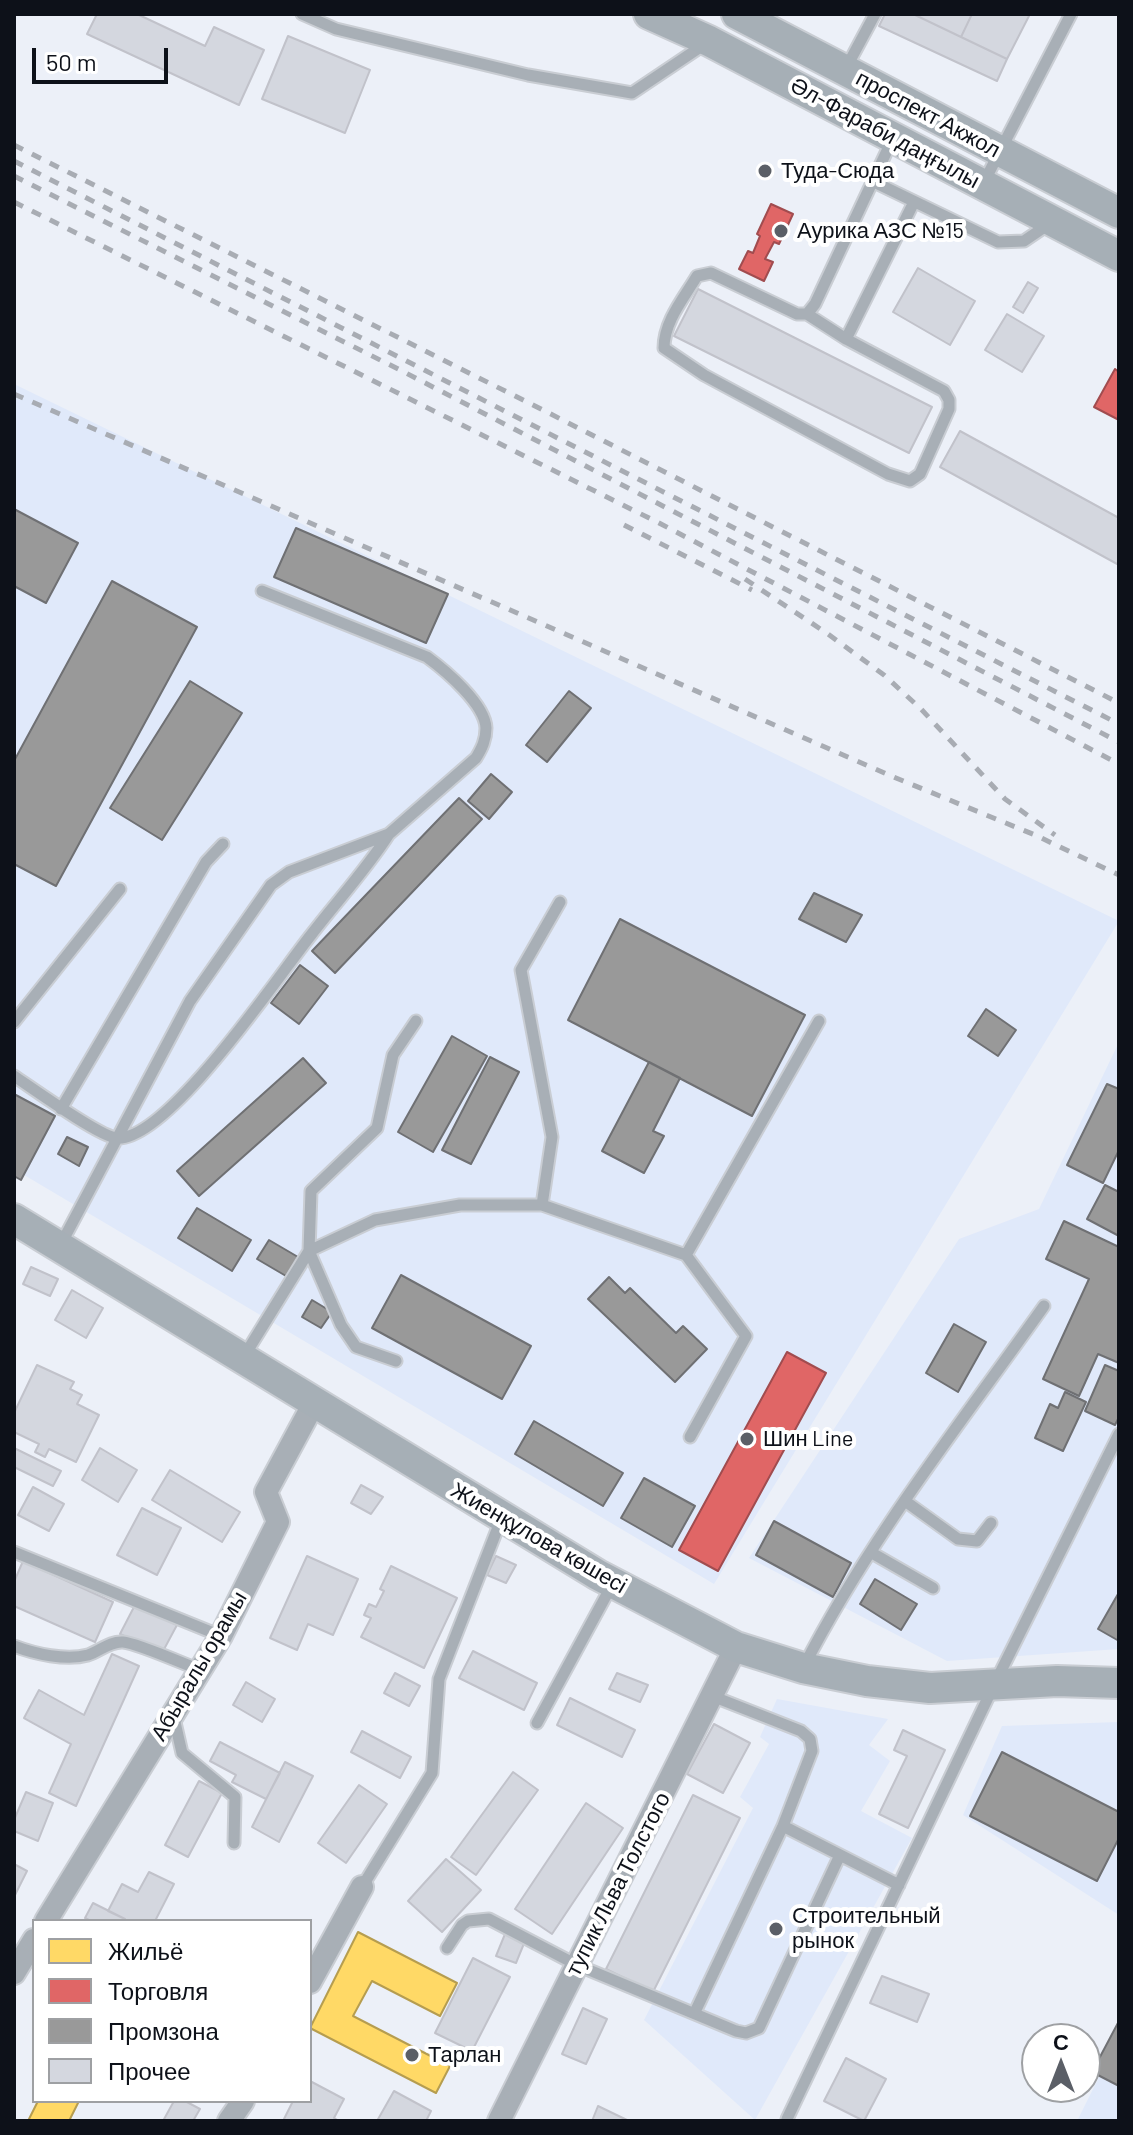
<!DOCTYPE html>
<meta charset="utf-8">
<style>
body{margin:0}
#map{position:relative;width:1133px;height:2135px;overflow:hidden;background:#ecf0f8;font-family:Barlow,sans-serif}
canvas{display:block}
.frame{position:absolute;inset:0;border:16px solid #0d1119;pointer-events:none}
.legend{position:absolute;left:32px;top:1919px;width:280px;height:184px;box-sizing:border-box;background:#fff;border:2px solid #9ea0a3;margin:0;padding:10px 14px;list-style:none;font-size:24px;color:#0d1119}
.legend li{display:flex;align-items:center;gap:16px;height:40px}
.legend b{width:40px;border:2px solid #9ea0a3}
.north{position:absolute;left:1021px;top:2023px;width:80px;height:80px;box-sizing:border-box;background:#fff;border:2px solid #9ea0a3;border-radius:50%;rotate:0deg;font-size:22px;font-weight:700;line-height:32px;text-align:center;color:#0d1119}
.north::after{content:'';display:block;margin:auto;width:28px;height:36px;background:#5b5f67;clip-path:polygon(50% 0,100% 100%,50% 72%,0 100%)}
.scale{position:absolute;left:32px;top:48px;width:136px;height:36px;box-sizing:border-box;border:4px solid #0d1119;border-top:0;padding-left:10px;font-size:24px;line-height:28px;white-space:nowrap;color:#0d1119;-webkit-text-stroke:6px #fff;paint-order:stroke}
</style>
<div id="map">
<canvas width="1133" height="2135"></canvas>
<div class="frame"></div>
<ul class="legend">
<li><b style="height:22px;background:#ffd966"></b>Жильё</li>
<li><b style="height:22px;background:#e06666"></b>Торговля</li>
<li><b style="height:22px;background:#999"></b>Промзона</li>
<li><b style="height:22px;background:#d4d7df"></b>Прочее</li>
</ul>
<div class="north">С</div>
<div class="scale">50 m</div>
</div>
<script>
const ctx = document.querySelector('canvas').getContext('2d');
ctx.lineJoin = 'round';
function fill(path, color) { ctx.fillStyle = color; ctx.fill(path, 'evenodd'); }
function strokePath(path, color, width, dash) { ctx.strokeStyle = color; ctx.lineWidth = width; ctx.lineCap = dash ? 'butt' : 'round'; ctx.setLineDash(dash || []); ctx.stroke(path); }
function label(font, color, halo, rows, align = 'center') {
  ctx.font = font + ' Barlow,sans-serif'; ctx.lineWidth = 8; ctx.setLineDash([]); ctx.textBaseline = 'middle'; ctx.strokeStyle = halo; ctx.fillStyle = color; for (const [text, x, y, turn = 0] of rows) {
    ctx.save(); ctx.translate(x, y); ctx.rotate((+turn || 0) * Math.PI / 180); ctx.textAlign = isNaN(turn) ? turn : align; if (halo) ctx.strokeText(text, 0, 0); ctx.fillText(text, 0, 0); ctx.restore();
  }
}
fill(new Path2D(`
 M14,384l1105,537 -405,663 -700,-415z
 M1119,1042v607l-172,12 -198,-103 210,-319 80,-30z
 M777,1699l111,20 -19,26 21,16 -29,50 51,27 -157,282 -111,-100 109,-212 -13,-11 29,-53 -9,-7z
 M1119,1722v193l-156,-100 39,-89z
 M1119,2037v84h-42z`), '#e0e9fa');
const homes = new Path2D(`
 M358,1932l99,51 -17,33 -68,-35 -19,35 97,50 -14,27 -126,-65z
 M38,2101h41l-10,20h-41z`);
fill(homes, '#ffd966');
strokePath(homes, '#b69d4f', 2);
const shops = new Path2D(`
 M771,204l22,10 -14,30 -5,-2 -9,17 8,3 -9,19 -25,-12 9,-18 5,2 7,-17 -3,-2z
 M1115,369l4,3v48l-25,-13z
 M787,1352l39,21 -108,198 -39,-21z`);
fill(shops, '#e06666');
strokePath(shops, '#a14c4f', 2);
const industry = new Path2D(`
 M14,509l64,34 -32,60 -32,-17z
 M296,528l152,66 -22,49 -152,-66z
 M112,581l85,46 -141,259 -42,-22v-103z
 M190,681l52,32 -80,127 -52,-32z
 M569,691l22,17 -44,54 -21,-17z
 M491,774l21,18 -23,27 -21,-18z
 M459,798l23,21 -147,154 -23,-22z
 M814,893l48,22 -16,27 -47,-23z
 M620,919l185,96 -53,101 -184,-96z
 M300,965l28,21 -29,38 -28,-21z
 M986,1009l30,21 -18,26 -30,-20z
 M452,1036l35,20 -54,96 -35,-20z
 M490,1057l29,15 -48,92 -29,-14z
 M303,1058l23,25 -127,113 -22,-25z
 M649,1062l31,16 -27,53 11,5 -20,37 -42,-22z
 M1107,1084l12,5v61l-16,33 -36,-18z
 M14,1094l41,22 -34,64 -7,-4z
 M67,1137l21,10 -9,19 -21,-12z
 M1105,1185l14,7v44l-32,-17z
 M197,1208l54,32 -19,31 -54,-33z
 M1064,1221l55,26v116l-21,-9 -19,42 -36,-17 46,-100 -43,-20z
 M269,1240l29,17 -12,19 -29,-17z
 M401,1275l130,71 -29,53 -130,-71z
 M609,1277l16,16 5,-5 46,45 7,-7 24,23 -32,33 -87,-83z
 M312,1300l20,12 -11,16 -19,-11z
 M954,1324l32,18 -28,50 -32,-19z
 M1105,1365l14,6v46l-4,8 -30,-14z
 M1065,1392l21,10 -23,49 -28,-13 15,-34 8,4z
 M534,1421l89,52 -20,33 -88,-52z
 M644,1478l51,28 -23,41 -51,-29z
 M774,1521l77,42 -18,34 -77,-42z
 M875,1579l42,25 -16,26 -41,-26z
 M1118,1594l1,1v46l-21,-12z
 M1002,1752l117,60v26l-22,43 -127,-65z
 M1119,2021v65l-27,-14z`);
fill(industry, '#999');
strokePath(industry, '#6f7073', 2);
const building = new Path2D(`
 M97,14h40l68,32 9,-19 50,23 -25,55 -152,-71z
 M885,14h28l94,45 -10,22 -118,-55z
 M913,14h59l-11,23z
 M972,14h58l-23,45 -46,-22z
 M288,36l82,34 -25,63 -83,-34z
 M918,268l57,33 -25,44 -57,-33z
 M1028,282l10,6 -15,25 -10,-6z
 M698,289l234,118 -23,46 -235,-117z
 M1007,314l37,22 -22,36 -37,-22z
 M960,431l159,87v47l-179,-98z
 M31,1267l27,12 -8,17 -27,-12z
 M72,1290l31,18 -17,30 -31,-18z
 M37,1365l37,17 -4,7 12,6 -5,9 22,11 -23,47 -27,-13 -4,8 -10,-5 4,-8 -25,-12v-19z
 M14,1448l47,23 -8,15 -39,-19z
 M100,1448l37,22 -19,32 -36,-22z
 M170,1470l70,42 -18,30 -70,-42z
 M361,1485l22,12 -12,17 -20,-11z
 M33,1487l31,17 -15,27 -31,-16z
 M142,1508l39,20 -24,47 -40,-20z
 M307,1556l51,23 -25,56 -25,-11 -11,26 -27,-12z
 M496,1556l20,9 -10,18 -19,-8z
 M23,1561l90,41 -18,40 -81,-36v-24z
 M391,1566l66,32 -33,70 -63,-31 10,-19 -7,-3 5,-11 7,3 8,-16 -4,-2z
 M135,1605l42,20 -15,28 -42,-19z
 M473,1651l64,32 -13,27 -65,-32z
 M112,1654l27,12 -63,140 -27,-13 22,-49 -47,-26 15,-28 45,25z
 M395,1673l25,13 -11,20 -25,-13z
 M617,1673l31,12 -8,17 -31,-13z
 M246,1682l29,17 -13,23 -29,-17z
 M570,1698l65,32 -13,27 -65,-32z
 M714,1724l36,19 -27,50 -36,-19z
 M903,1730l42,20 -37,78 -29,-14 28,-58 -13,-6z
 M362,1731l49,26 -11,21 -49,-26z
 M220,1742l60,31 -14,26 -34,-17 4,-7 -26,-14z
 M285,1762l28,14 -34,66 -27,-15z
 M513,1772l25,18 -62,85 -25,-18z
 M199,1781l23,12 -34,64 -23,-12z
 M359,1785l28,19 -41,59 -28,-20z
 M26,1792l27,11 -15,38 -24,-10v-11z
 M693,1795l47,23 -87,174 -47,-23z
 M586,1803l37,25 -71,106 -37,-25z
 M446,1859l35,31 -39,42 -34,-31z
 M14,1864l13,7 -13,26z
 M149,1872l25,12 -19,37h-31l1,-2 -17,-8 14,-27 16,8z
 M93,1903l32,16 -1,2h-33l-6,-3z
 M505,1934l20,7 -9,22 -20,-7z
 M473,1958l37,19 -38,74 -37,-18z
 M882,1976l47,18 -12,28 -47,-19z
 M583,2008l24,11 -21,45 -24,-10z
 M846,2058l40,21 -22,42 -40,-20z
 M310,2081l34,18 -10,19 5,3h-56l10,-20h17z
 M394,2091l37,20 -5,10h-49z
 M174,2101h11l15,8 -7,12h-30z
 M598,2106l29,14 -1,1h-34z`);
fill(building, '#d4d7df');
strokePath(building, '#c1c2ca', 2);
const lane = new Path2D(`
 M302,14l34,15 192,46 104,18 73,-49
 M845,70l30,-56
 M872,181l126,61 26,-1 25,-17
 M983,184l88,-170
 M807,314l39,25 98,52 5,9v9l-29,65 -10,7 -22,-7 -184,-99 -40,-27c0,-27 20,-50 33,-72l14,-3 86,41h10l8,-10 78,-166
 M846,339l68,-137
 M14,1022l106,-133
 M14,1076c18,12 86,61 103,62 51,3 162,-163 194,-203 26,-34 55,-65 78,-101
 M61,1109l145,-247 17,-18
 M542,1205l10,-68 -31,-167 39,-68
 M60,1246l130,-245 81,-116 18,-13 100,-38 87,-76c6,-10 10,-18 10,-30 -1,-24 -40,-57 -59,-71l-165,-66
 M686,1255l60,81 -56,101
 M243,1358l66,-107 66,-31 85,-15h82l144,50 133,-234
 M396,1361l-40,-14 -15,-22 -32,-74 2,-60 66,-63 16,-73 23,-34
 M905,1501l53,38 19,2 14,-18
 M14,1552l207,84
 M872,1553l61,35
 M14,1646c21,8 52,15 74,9 12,-4 22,-14 35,-13 14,1 61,22 77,28
 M803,1668c66,-129 158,-245 241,-362
 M174,1718l8,35 53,44 -1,46
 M537,1723l76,-140
 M783,1826l116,59
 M362,1887l70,-114 7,-94 63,-162
 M447,1948l15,-23 6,-4 21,-2 88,46 159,66 10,2 13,-5 81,-173
 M695,2012l88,-186 29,-75 -2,-12 -9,-8 -89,-35
 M787,2119l208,-436 124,-249`);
const street = new Path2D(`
 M46,1921l175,-285 57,-114 -12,-30 48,-89
 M14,1973l20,-33
 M310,1982l52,-95
 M229,2121l14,-20
 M499,2121l237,-474`);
const secondary = new Path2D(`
 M649,14l60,27 410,215
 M737,14l382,199
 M14,1219l584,356 138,72 67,21 64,13 63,7 127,-7 62,2`);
strokePath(lane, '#c9cdd3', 15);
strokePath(street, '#c9cdd3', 26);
strokePath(secondary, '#c9cdd3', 34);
strokePath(lane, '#a8afb6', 11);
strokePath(street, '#a8afb6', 22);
strokePath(secondary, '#a6afb6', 30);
strokePath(new Path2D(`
 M14,145l519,260 586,298
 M14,161l1105,563
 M14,176l388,195 717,371
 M14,202l647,322 458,240
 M14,394l882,384 139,57 84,40
 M624,525l128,65
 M745,579l83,55 56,41 37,34 84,90 50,36`), '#a8acb3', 5, [10, 10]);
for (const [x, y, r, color] of [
 [765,171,8,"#5b5f67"],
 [781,231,8,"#5b5f67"],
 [747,1439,8,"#5b5f67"],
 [776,1929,8,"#5b5f67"],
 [412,2055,8,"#5b5f67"]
]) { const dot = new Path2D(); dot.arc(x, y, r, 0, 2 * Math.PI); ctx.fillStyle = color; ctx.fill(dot); strokePath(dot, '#fff', 3); }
label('22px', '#0d1119', '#fff', [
 ["проспект Акжол",928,114,28],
 ["Әл-Фараби даңғылы",885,133,28],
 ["Жиенқұлова көшесі",539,1538,30],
 ["Абыралы орамы",199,1666,-60],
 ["тупик Льва Толстого",618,1884,-63]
]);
label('22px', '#0d1119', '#fff', [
 ["Туда-Сюда",781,171],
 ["Аурика АЗС №15",797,231],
 ["Шин Line",763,1439],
 ["Строительный",792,1916],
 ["рынок",792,1941],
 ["Тарлан",428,2055]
], 'left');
</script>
